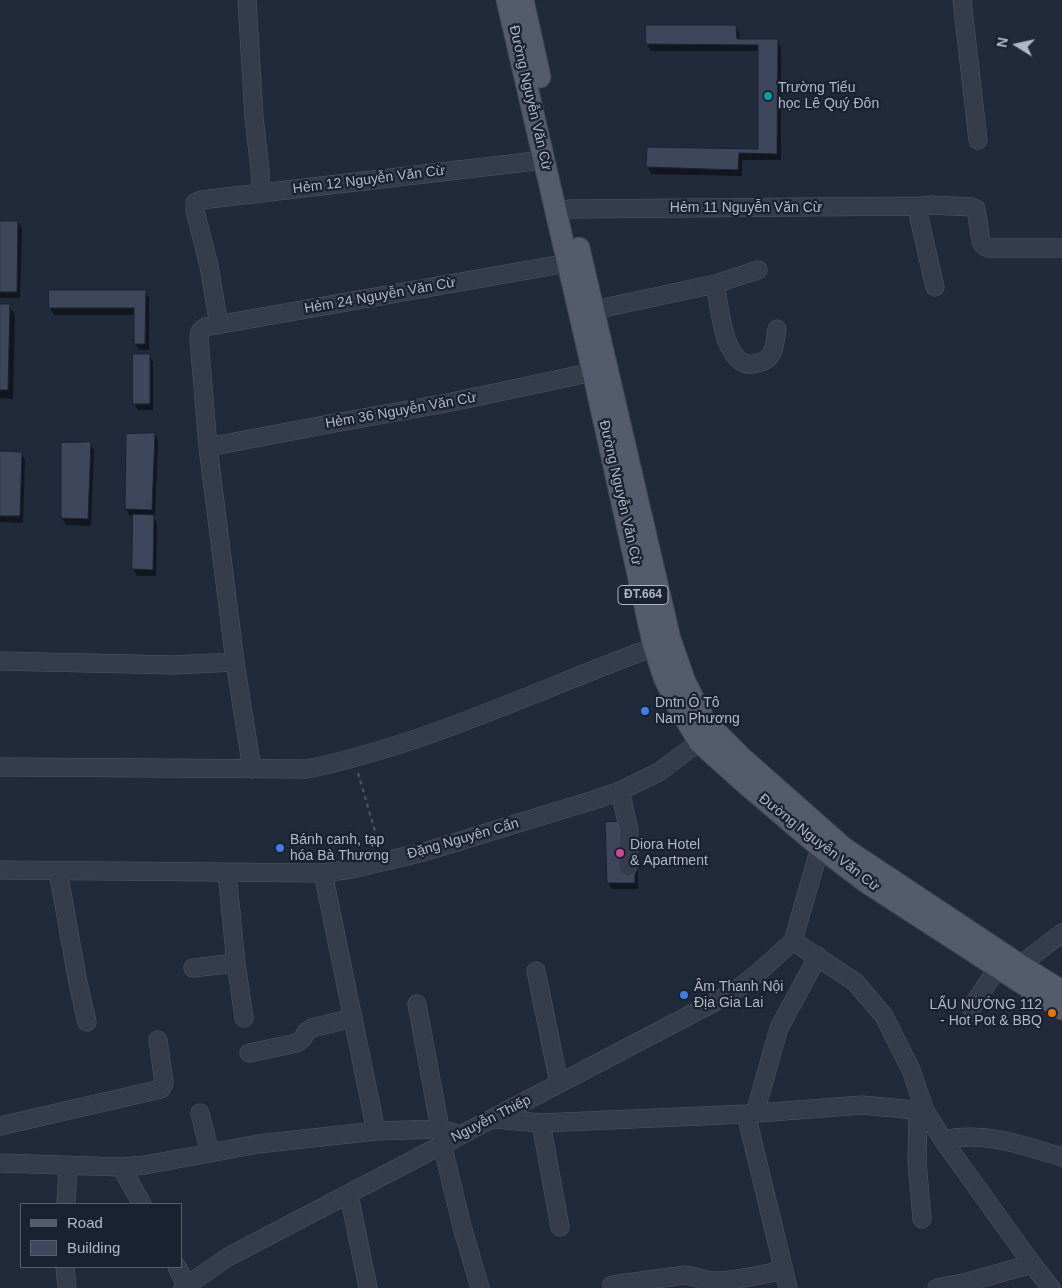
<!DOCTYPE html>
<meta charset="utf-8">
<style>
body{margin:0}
#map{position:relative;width:1062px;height:1288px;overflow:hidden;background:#212a3b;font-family:Helvetica,sans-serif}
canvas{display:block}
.legend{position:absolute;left:20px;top:1203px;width:162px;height:65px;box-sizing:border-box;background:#1a2130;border:1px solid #565d6c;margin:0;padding:6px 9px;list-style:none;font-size:15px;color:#b0b7c7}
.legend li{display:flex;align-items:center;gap:10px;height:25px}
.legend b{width:25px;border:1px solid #565d6c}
.north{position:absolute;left:992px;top:20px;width:50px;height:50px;-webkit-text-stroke:4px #1a2130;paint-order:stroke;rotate:280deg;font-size:14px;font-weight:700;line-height:20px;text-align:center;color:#b0b7c7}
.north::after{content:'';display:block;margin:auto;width:18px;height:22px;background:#b0b7c7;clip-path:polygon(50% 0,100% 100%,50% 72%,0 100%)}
</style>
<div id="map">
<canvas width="1062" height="1288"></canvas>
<ul class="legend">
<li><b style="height:6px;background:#535b6c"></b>Road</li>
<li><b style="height:14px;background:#3d465b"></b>Building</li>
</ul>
<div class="north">N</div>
</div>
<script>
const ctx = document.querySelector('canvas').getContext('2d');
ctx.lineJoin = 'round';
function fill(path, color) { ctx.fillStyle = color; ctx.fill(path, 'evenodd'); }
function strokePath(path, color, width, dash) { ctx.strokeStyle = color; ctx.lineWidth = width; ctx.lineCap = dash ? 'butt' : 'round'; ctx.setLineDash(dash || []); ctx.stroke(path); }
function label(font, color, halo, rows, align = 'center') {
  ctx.font = font + ' Helvetica,sans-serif'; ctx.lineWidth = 4.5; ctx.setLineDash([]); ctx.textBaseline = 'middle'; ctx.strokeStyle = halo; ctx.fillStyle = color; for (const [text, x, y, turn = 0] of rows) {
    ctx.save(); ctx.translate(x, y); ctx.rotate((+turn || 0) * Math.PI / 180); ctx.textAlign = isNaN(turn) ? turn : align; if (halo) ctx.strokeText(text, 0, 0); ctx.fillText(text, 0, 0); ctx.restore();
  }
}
fill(new Path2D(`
 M735,26l4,7 1,7h37l4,7v113h-39v16l-91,-2 -3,-7v-19l112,2 -1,-99h-108l-4,-7z
 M0,222h18l4,7 -2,69h-20z
 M145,291l4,7v52h-10l-4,-6v-29h-81l-4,-7z
 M0,305h9l6,10 -2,84 -13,-1z
 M149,355l4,7v48h-15l-4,-7z
 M155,434l3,7 -3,75h-2l4,7 -1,53h-19l-4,-7 1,-53h-4l-4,-7z
 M90,443l4,7 -3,76 -25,-1 -4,-7 1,-74z
 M0,452l21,1 4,7 -2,63 -23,-1z
 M637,829l1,60h-26l-4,-6z`), '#0007');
const building = new Path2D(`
 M646,25h90l1,14h41l-1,115 -38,-1 -1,17 -92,-3 1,-20 111,2v-104l-112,-1z
 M0,221h18l-1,71h-17z
 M49,290h97l-1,54h-11v-36h-85z
 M0,304h10l-2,86h-8z
 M133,354h17v50h-17z
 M155,433l-3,77 -27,-1 1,-75z
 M91,442l-3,77 -27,-1v-75z
 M0,451l22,1 -2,64h-20z
 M133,514l21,1 -1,55 -21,-1z
 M634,821l1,62h-28l-2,-61z`);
fill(building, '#3d465b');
strokePath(building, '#1c2332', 1);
const minor = new Path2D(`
 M247,0l7,117 6,53 1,23
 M962,0l16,140
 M569,209l354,-3
 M715,284l43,-14
 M935,287l-16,-69v-7l4,-5 9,-1 40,2 4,2 5,32 2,4 5,3h74
 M594,310l121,-26c5,21 8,90 43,79 18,-5 16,-18 19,-34
 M219,325l-10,-59 -14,-55v-8l6,-3 343,-40
 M208,447l116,-22 128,-23 141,-30
 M0,661l174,4 61,-3 -27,-215 -9,-108 1,-7 5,-5 363,-64
 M235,662l17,107
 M0,767l307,2c121,-25 232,-80 347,-122
 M620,791l9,39 -1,37
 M0,870l323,3 29,-4 72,-17 173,-53 23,-8 39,-19 40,-30
 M58,871l20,112 9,39
 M227,873l9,90 8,55
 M323,873l53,258
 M793,941l62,41 29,34 27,54 14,41 18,29 89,124 19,24
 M793,941l27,-94
 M1020,965l42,-32
 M193,968l43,-5
 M536,971l23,112
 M417,1004l23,125
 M971,1008l26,-39
 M249,1053l48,-10 6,-5 3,-6 6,-4 41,-10
 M918,1110l-1,51 5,58
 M200,1113l10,40
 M755,1113l24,-85 39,-72
 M746,1114l42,174
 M494,1119l47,4 205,-9 116,-9 63,6
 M541,1123l19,104
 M0,1126l161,-37 3,-6 -6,-43
 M943,1140c40,-10 81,6 119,17
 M442,1144l21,86 17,58
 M0,1163l121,4 24,-2 113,-21 118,-13 64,-2 21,6
 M121,1167l21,37
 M349,1195l19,93
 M66,1204l2,-39
 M65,1267l2,21
 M177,1267l9,18
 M612,1285l73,-10c9,1 18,5 27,6 19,1 52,-7 72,-11
 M183,1288l45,-31 500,-262c24,-15 44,-35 65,-54
 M937,1288l31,-6 64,-18`);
const major = new Path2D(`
 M507,0l86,372 61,275 10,30 12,26 23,39 48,43 73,62 46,35 196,127
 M523,0l17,77
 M579,248l91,391 15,43 19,38 36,36 104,92 176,117 42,26`);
strokePath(minor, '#505766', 19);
strokePath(major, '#3e4554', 23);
strokePath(new Path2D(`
 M358,773l19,65 1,9`), '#415459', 2.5, [4, 4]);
strokePath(minor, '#353c4b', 18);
strokePath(major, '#535b6c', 21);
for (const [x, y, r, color] of [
 [768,96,5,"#0f9aa8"],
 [645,711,5,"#3f7fe0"],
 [280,848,5,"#3f7fe0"],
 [620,853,5,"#d1479c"],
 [684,995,5,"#3f7fe0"],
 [1052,1013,5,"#e8710a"]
]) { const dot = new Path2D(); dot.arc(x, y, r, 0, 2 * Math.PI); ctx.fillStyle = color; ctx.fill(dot); strokePath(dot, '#1a2130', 2); }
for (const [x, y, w] of [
 [643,595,50]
]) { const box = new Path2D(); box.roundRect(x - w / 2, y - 9.5, w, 19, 4); ctx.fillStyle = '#1a2130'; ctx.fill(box); strokePath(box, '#b0b7c7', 1); }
label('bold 12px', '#b0b7c7', null, [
 ["ĐT.664",643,595]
]);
label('14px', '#b0b7c7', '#1a2130', [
 ["Trường Tiểu",778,88],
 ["học Lê Quý Đôn",778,104],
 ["Dntn Ô Tô",655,703],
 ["Nam Phương",655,719],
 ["Bánh canh, tạp",290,840],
 ["hóa Bà Thương",290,856],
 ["Diora Hotel",630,845],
 ["& Apartment",630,861],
 ["Âm Thanh Nội",694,987],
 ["Địa Gia Lai",694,1003],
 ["LẨU NƯỚNG 112",1042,1005,"right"],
 ["- Hot Pot & BBQ",1042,1021,"right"]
], 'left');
label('14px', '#b0b7c7', '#1a2130', [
 ["Đường Nguyễn Văn Cừ",530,98,77],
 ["Hẻm 12 Nguyễn Văn Cừ",369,180,-7],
 ["Hẻm 11 Nguyễn Văn Cừ",746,208],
 ["Hẻm 24 Nguyễn Văn Cừ",380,296,-10],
 ["Hẻm 36 Nguyễn Văn Cừ",401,411,-10],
 ["Đường Nguyễn Văn Cừ",620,493,77],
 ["Đặng Nguyên Cẩn",463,839,-16],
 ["Đường Nguyễn Văn Cừ",819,843,38],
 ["Nguyễn Thiếp",491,1119,-27]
]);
</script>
